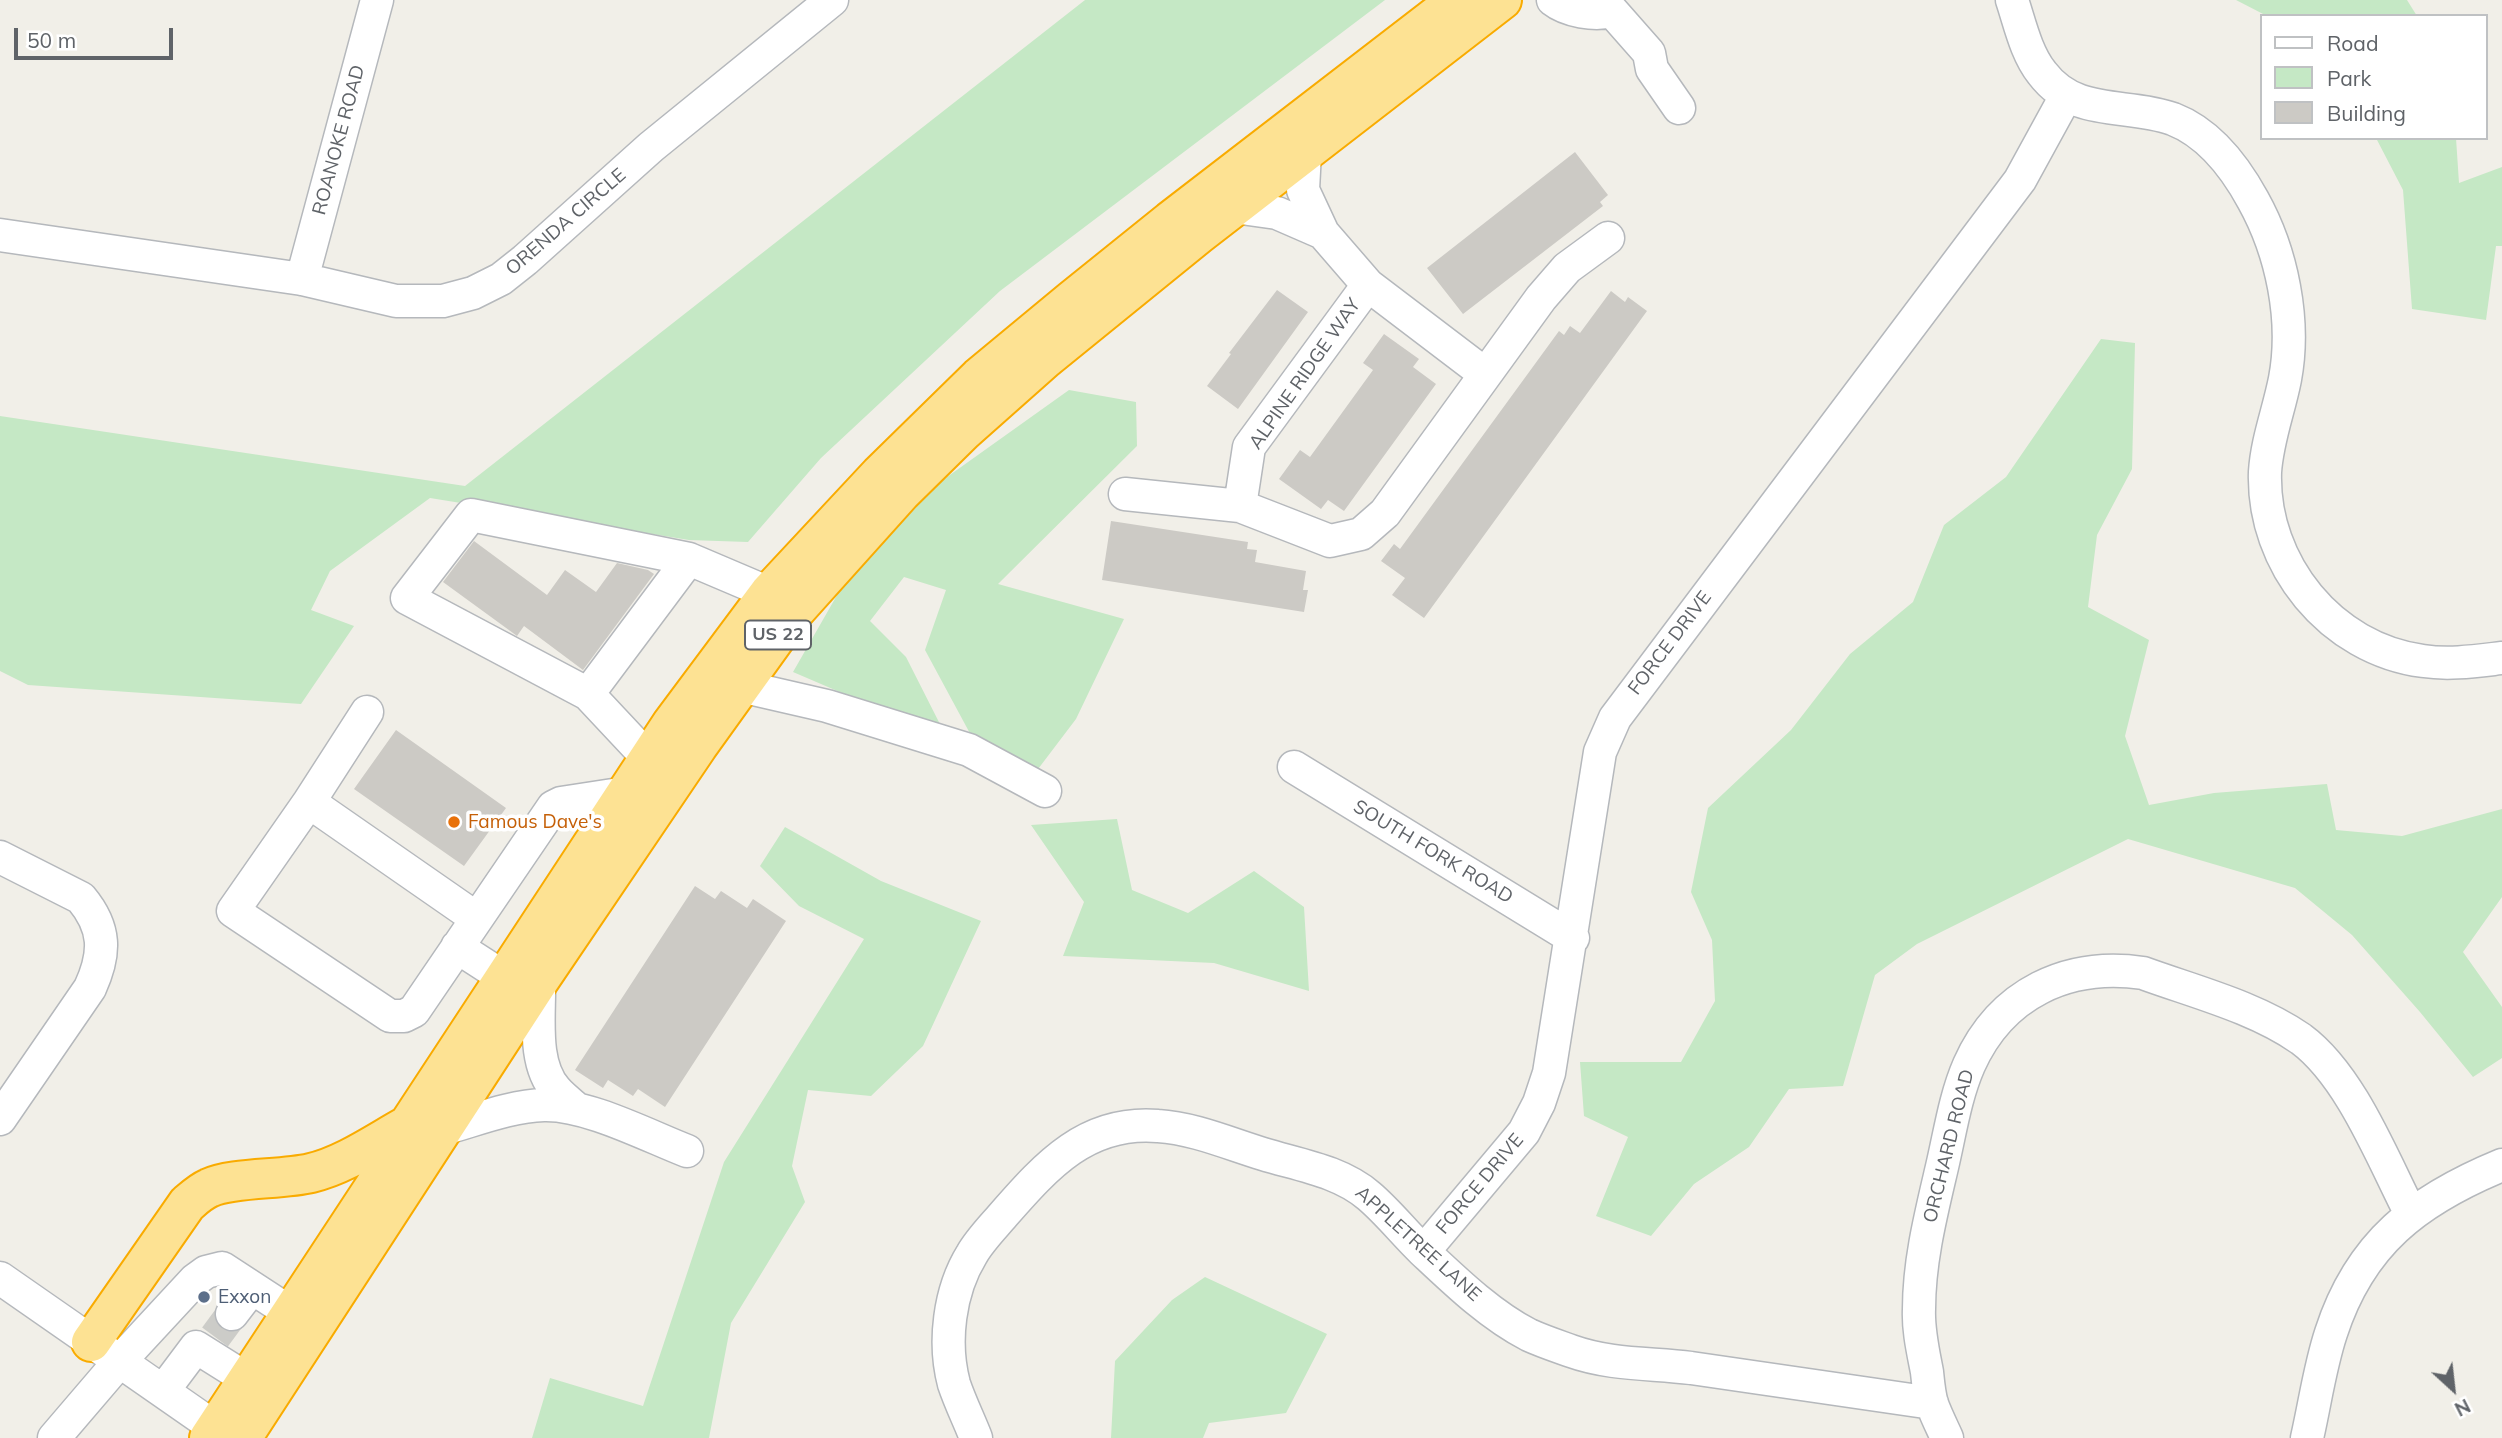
<!DOCTYPE html>
<style>
body{margin:0}
#map{position:relative;width:2502px;height:1438px;overflow:hidden;background:#f1efe8;font-family:Mulish,sans-serif}
canvas{display:block}
.legend{position:absolute;left:2260px;top:14px;width:228px;height:126px;box-sizing:border-box;background:#fff;border:2px solid #bfc1c3;margin:0;padding:9px 12px;list-style:none;font-size:21px;color:#5f6368}
.legend li{display:flex;align-items:center;gap:14px;height:35px}
.legend b{width:35px;border:2px solid #bfc1c3}
.north{position:absolute;left:2418px;top:1354px;width:70px;height:70px;-webkit-text-stroke:5px #fff;paint-order:stroke;rotate:153deg;font-size:19px;font-weight:700;line-height:28px;text-align:center;color:#5f6368}
.north::after{content:'';display:block;margin:auto;width:24px;height:32px;background:#5f6368;clip-path:polygon(50% 0,100% 100%,50% 72%,0 100%)}
.scale{position:absolute;left:14px;top:28px;width:159px;height:32px;box-sizing:border-box;border:4px solid #5f6368;border-top:0;padding-left:9px;font-size:21px;line-height:24px;white-space:nowrap;color:#5f6368;-webkit-text-stroke:5px #fff;paint-order:stroke}
</style>
<div id="map">
<canvas width="2502" height="1438"></canvas>
<ul class="legend">
<li><b style="height:9px;background:#fff"></b>Road</li>
<li><b style="height:19px;background:#c5e8c5"></b>Park</li>
<li><b style="height:19px;background:#cccac5"></b>Building</li>
</ul>
<div class="north">N</div>
<div class="scale">50 m</div>
</div>
<script>
const ctx = document.querySelector('canvas').getContext('2d');
ctx.lineJoin = 'round';
function fill(path, color) { ctx.fillStyle = color; ctx.fill(path, 'evenodd'); }
function strokePath(path, color, width, dash) { ctx.strokeStyle = color; ctx.lineWidth = width; ctx.lineCap = dash ? 'butt' : 'round'; ctx.setLineDash(dash || []); ctx.stroke(path); }
function label(font, color, halo, rows, align = 'center') {
  ctx.font = font + ' Mulish,sans-serif'; ctx.lineWidth = 7; ctx.setLineDash([]); ctx.textBaseline = 'middle'; ctx.strokeStyle = halo; ctx.fillStyle = color; for (const [text, x, y, turn = 0] of rows) {
    ctx.save(); ctx.translate(x, y); ctx.rotate((+turn || 0) * Math.PI / 180); ctx.textAlign = isNaN(turn) ? turn : align; if (halo) ctx.strokeText(text, 0, 0); ctx.fillText(text, 0, 0); ctx.restore();
  }
}
fill(new Path2D(`
 M1085,0h300l-385,291 -179,167 -73,84 -59,-2 -259,-42 -100,73 -19,39 43,16 -53,78 -273,-19 -28,-14v-255l465,70z
 M2236,0h171l10,16h-150z
 M2376,138h80l3,45 43,-16v79h-6l-10,74 -74,-11 -9,-119z
 M2101,339l34,4 -3,126 -35,66 -9,72 61,33 -24,96 24,69 65,-12 113,-9 9,46 66,6 100,-27v88l-39,55 39,55v51l-29,19 -53,-65 -68,-77 -57,-47 -167,-49 -211,105 -42,31 -32,111 -54,3 -40,58 -55,37 -43,52 -55,-20 32,-79 -44,-21 -4,-54h101l34,-61 -3,-61 -21,-48 17,-84 83,-78 59,-76 63,-52 31,-77 62,-48z
 M1069,390l67,12 1,44 -139,138 126,35 -48,100 -44,58 -52,-25 -55,-102 21,-60 -42,-13 -34,44 36,36 41,81 -154,-66 51,-89 96,-101z
 M1117,819l15,71 56,23 66,-42 50,36 5,84 -95,-28 -151,-7 21,-54 -53,-77z
 M785,827l96,54 100,40 -58,125 -52,50 -63,-6 -16,76 13,36 -74,121 -22,115h-177l18,-60 93,28 81,-244 140,-223 -65,-33 -39,-40z
 M1205,1277l122,57 -41,79 -77,10 -6,15h-92l4,-77 57,-61z`), '#c5e8c5');
fill(new Path2D(`
 M1575,152l33,43 -8,7 3,4 -140,108 -36,-46z
 M1277,290l31,22 -70,97 -31,-23 24,-32 -2,-1z
 M1611,291l14,11 3,-5 19,14 -223,307 -32,-23 13,-17 -24,-17 13,-17 6,5 159,-218 5,4 6,-9 10,7z
 M1384,334l35,25 -6,8 23,17 -92,127 -16,-11 -7,9 -42,-30 21,-29 10,7 63,-87 -10,-7z
 M1111,521l137,21 -1,7 10,1 -2,12 51,9 -3,19h5l-4,22 -202,-32z
 M474,541l73,54 18,-25 31,22 21,-29 31,7 6,4 -71,96 -59,-44 -7,10 -4,-3 -70,-51z
 M396,730l110,78 -42,58 -110,-77z
 M695,886l20,13 6,-8 26,17 6,-9 33,22 -121,186 -27,-18 -5,7 -25,-16 -5,8 -28,-18z`), '#cccac5');
strokePath(new Path2D(`
 M215,1337l17,-23`), '#ccccc8', 32, [32, 16]);
const minor = new Path2D(`
 M1553,0c14,11 42,16 59,11l37,42 3,16 27,39
 M2012,0c8,24 14,53 30,73 34,45 84,29 131,46 36,14 62,48 80,81 29,52 43,120 32,179 -6,31 -18,61 -20,93 -3,92 66,177 158,189 27,4 53,0 79,-3
 M1305,152l-2,38 20,43 45,52 117,89
 M1234,207l43,6 46,20
 M0,235l302,44 94,22h47l30,-8 28,-14 24,-19 126,-113 181,-147
 M302,279l75,-279
 M1125,494l115,12 90,35 31,-7 24,-21 156,-215 26,-30 41,-30
 M1240,506l9,-59 119,-162
 M740,686l87,20 142,44 76,41
 M588,694l101,-135 80,34
 M367,712l-58,90 -76,109 157,105h14l10,-5 139,-204 8,-4 65,-10
 M648,758l-60,-64 -181,-96 64,-83 218,44
 M1294,767l279,171
 M309,802l167,116
 M0,857l81,41c25,30 25,55 9,90l-90,131
 M457,947l48,31
 M539,981c1,34 -7,82 17,109 6,7 14,13 21,19
 M443,1129c33,-9 67,-23 101,-24 43,-1 102,30 143,46
 M1424,1251l100,-119 15,-29 10,-30 51,-321 15,-34 405,-538 46,-84
 M0,1278l230,160
 M232,1314l20,-26
 M163,1391l33,-44 51,32
 M54,1438l65,-76 76,-82 11,-8 16,-4 69,45
 M976,1438c-7,-18 -16,-36 -22,-54 -11,-41 -5,-93 18,-130 8,-14 21,-27 32,-40 43,-49 83,-94 154,-88 35,2 72,18 105,28 36,11 77,17 106,42 20,17 36,38 54,55 32,30 67,64 106,84 13,6 28,11 42,16 39,14 79,12 120,17 80,11 161,24 241,35
 M1947,1438c-5,-11 -11,-23 -15,-34 -3,-10 -4,-22 -5,-32 -4,-21 -9,-42 -8,-63 0,-48 12,-95 23,-142 8,-34 13,-70 27,-102 32,-72 99,-103 174,-92 52,19 112,34 158,66 50,37 82,121 110,175
 M2307,1438c8,-35 13,-72 24,-105 29,-90 86,-133 171,-168`);
const highway = new Path2D(`
 M91,1342l96,-138c7,-6 13,-12 22,-16 23,-11 73,-8 102,-15 34,-8 66,-31 97,-48
 M209,1438l190,-289 9,-24 264,-402 97,-130 111,-119 99,-97 93,-77 98,-79 287,-221
 M242,1438l297,-457 159,-235 97,-135 106,-118 63,-62 80,-71 154,-125 304,-235`);
strokePath(minor, '#b5b8bc', 35);
strokePath(highway, '#f9ab00', 42);
strokePath(minor, '#fff', 32);
strokePath(highway, '#fde293', 38);
for (const [x, y, r, color] of [
 [454,822,7,"#e8710a"],
 [204,1297,7,"#5c6f8a"]
]) { const dot = new Path2D(); dot.arc(x, y, r, 0, 2 * Math.PI); ctx.fillStyle = color; ctx.fill(dot); strokePath(dot, '#fff', 2.5); }
for (const [x, y, w] of [
 [778,635,66]
]) { const box = new Path2D(); box.roundRect(x - w / 2, y - 14.5, w, 29, 5); ctx.fillStyle = '#fff'; ctx.fill(box); strokePath(box, '#5f6368', 2); }
label('bold 18px', '#5f6368', null, [
 ["US 22",778,635]
]);
label('19px', '#5f6368', '#fff', [
 ["ROANOKE ROAD",339,140,-75],
 ["ORENDA CIRCLE",566,222,-41],
 ["ALPINE RIDGE WAY",1305,374,-55],
 ["FORCE DRIVE",1670,643,-53],
 ["SOUTH FORK ROAD",1433,852,31],
 ["ORCHARD ROAD",1949,1146,-76],
 ["FORCE DRIVE",1480,1184,-50],
 ["APPLETREE LANE",1418,1244,42]
]);
label('19px', '#c56008', '#fff', [
 ["Famous Dave's",468,822]
], 'left');
label('19px', '#4e5e75', '#fff', [
 ["Exxon",218,1297]
], 'left');
</script>
